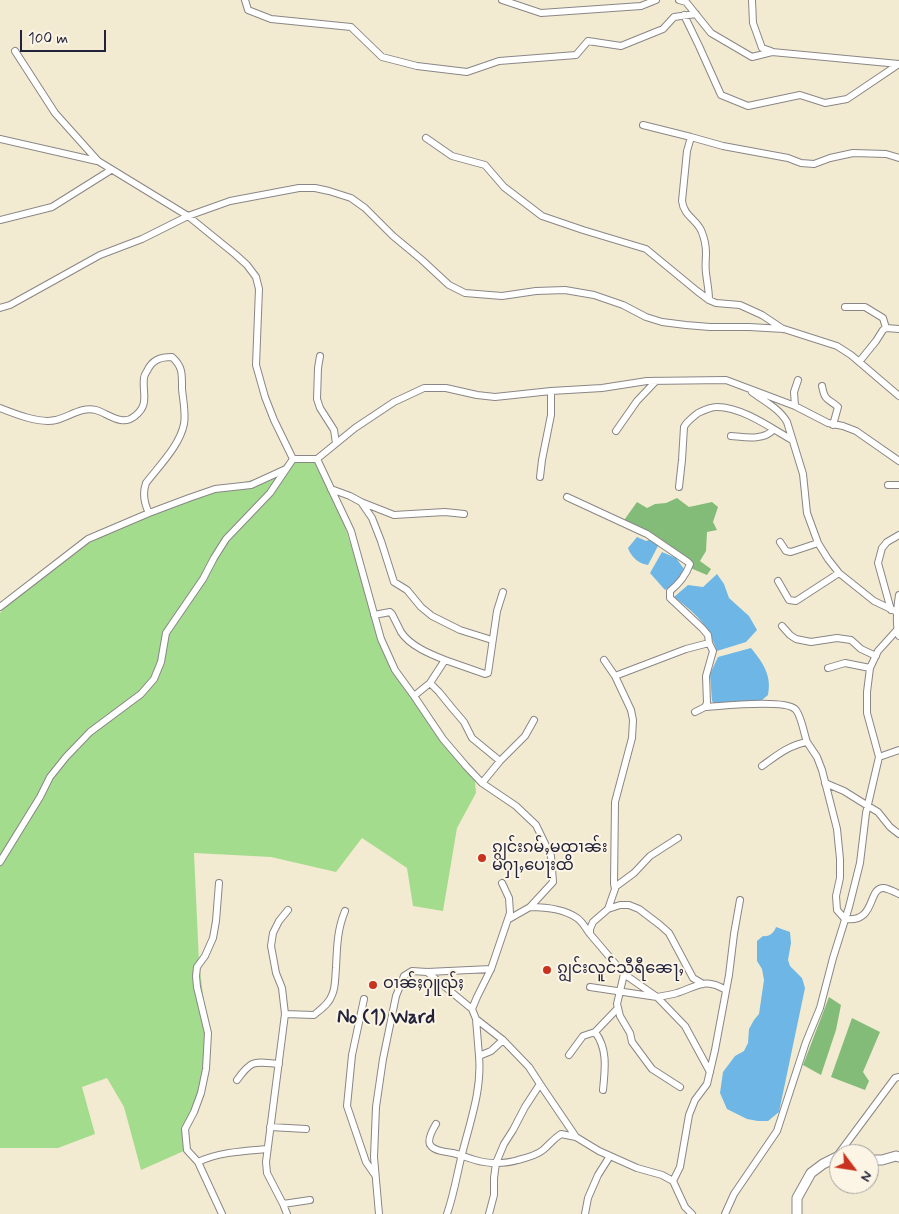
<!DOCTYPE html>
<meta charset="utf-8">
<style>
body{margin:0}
#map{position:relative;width:899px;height:1214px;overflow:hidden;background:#f3ebd1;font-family:Mynerve,sans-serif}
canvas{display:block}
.north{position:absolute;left:829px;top:1144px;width:50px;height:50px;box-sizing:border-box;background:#fcf5e5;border:1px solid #a5a1a1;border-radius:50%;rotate:121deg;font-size:14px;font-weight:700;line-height:20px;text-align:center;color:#22223b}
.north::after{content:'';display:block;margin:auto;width:18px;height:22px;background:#c8321e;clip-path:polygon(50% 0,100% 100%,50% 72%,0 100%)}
.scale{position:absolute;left:20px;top:30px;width:86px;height:22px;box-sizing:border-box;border:2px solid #22223b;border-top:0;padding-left:6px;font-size:15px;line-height:18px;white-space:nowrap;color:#22223b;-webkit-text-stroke:4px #fcf5e5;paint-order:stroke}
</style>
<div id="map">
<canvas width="899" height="1214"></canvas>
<div class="north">N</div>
<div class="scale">100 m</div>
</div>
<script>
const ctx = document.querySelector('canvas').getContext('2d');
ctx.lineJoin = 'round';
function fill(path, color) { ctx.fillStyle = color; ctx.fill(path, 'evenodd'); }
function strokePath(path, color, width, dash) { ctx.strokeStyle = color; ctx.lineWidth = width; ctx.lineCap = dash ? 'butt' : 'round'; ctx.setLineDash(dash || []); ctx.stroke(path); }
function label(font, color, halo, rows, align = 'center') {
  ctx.font = font + ' Mynerve,"Noto Sans Myanmar",sans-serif'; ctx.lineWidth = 4; ctx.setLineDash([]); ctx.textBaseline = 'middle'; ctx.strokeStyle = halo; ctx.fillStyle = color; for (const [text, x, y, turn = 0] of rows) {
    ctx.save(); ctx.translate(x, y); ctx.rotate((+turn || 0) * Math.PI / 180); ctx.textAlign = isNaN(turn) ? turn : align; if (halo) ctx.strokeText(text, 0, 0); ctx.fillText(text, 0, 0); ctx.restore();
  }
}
fill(new Path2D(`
 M317,455l15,31 50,156 25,42 43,66 25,31 1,12 -19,35 -14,83 -30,-5 -6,-38 -45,-30 -26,34 -65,-15 -77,-4 5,109 8,66 -5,66 -19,36 3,20 -45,20 -17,-63 -17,-29 -25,9 13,47 -37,14h-58v-535l29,-32 85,-54 105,-38 55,-15 17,-16z`), '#a4dc8e');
fill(new Path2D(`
 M677,498l12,9 23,-5 6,5 -5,15 4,8 -10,2 -1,19 -6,10 11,8 -4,6 -19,-8 -11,-15 -23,-16 -14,-2 -18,-11 15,-21 10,6 8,-4 11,-1z
 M829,997l12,8 -5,25 -15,45 -18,-10z
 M852,1018l28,14 -17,40 6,9 -4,9 -34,-13z`), '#83bc79');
fill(new Path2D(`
 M637,537l9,4 6,-2 6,7 -10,19c-9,-1 -17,-8 -20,-17z
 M662,552l14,6 8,11 -8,13 -11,8 -15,-17z
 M717,574l7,10 5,14 20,18 8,14 -11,12 -29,9c-9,-27 -21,-37 -43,-54l14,-12 15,2z
 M751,648c12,15 21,27 17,47l-6,5 -46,5 -4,-4 -2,-27 8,-17z
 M776,927l14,5 1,11 -3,17 2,6 12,12 3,10 -26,124 -11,9h-10l-11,-2 -20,-10 -7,-16 3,-21 12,-16 9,-5 4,-8 1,-14 5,-9 5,-6 5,-34 -2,-11 -5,-8v-20l6,-5c6,1 11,-3 13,-9z`), '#6db6e5');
const minor = new Path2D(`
 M245,0l3,10 23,9 80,8 31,30 35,9 50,6 32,-11 77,-6 12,-14 33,5 42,-17 11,-12 22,-3
 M502,0l39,13 100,-7 15,-6
 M679,0l7,2 25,31 41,24 20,-5 127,12
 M752,0l1,23 9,25 9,3
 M684,15l15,31 22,49 27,11 52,-11 25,8 22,-4 52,-35
 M15,51l40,62 43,48 90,55 48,39 11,10 9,12 3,12 -3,76 9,32 9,23 19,39h24l38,-31 39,-26 30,-14h22l31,7 18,2 56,-6 51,-3 45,-7 79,-1 69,26 33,17 15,3 13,5 43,30
 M643,125l48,12 32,9 65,12 13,5 13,1 16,-6 23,-5 33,1 13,4
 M691,137l-4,14 -5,50c2,15 13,17 19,29 3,7 5,16 5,23 0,6 -1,13 0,20 1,9 3,17 3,27
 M426,138l26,18 33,9 19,22 38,29 41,14 63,19 51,42 12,9 7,3 24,2 22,10 21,14
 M0,139l97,22
 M0,220l52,-13 59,-37
 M845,307h20l18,11 3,10
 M0,308l10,-3 90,-50 42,-16 46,-23 42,-15 69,-13h16l14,3 22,7 14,10 28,28 29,24 27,25 16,8 37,3 34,-5 29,-1 29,5 29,10 23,12 16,5 24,3 24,2h39l35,2 53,17 14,9 48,41
 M320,356l-2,12 -1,31 3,9 14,22 2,13
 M859,362l17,-21 7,-11 3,-2 13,1
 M822,386c3,16 6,12 16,21l-5,18
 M752,392c12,9 28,17 35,30l16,52 4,39 11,30 10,16 11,14 35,28 23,11h2
 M795,406l-1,-14 4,-12
 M0,408c15,6 40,16 56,12 13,-3 26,-14 40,-10 13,4 26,17 39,6 15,-12 7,-23 9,-38 0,-3 2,-5 3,-7 5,-11 13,-14 25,-14 11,10 10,17 10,32 1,11 4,24 2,35 -4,21 -25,42 -38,59 -4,11 -2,20 3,30
 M616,431l21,-30 19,-20
 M731,436c13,1 32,5 42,-6
 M317,459l34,72 30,108 14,31 19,26 29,43 23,27 16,17 34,23 20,19 15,31 2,26 -23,25 -21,12
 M540,477l2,-17 9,-45v-24
 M888,485h11
 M679,487l3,-27 2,-33c3,-6 9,-10 14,-14 6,-3 12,-6 19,-6 25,0 54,21 75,33
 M331,489l19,7 11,6 33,13 51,-3 19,2
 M567,497l80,37 41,28 2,2c-4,11 -11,20 -20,27v7l32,30 6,7 1,8
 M361,502l11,16 9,23 13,41 13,8 14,17 11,9 28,14 32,10
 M780,542l6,9 5,1 27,-9
 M778,581l11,19 7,1 43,-28
 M899,595c-2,13 -4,29 0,41
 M0,607l88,-68 61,-26 40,-15 26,-9 36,-4 35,-16
 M891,610l-13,-47 4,-15 5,-6 12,-7
 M374,615l16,-3 2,2c3,6 6,12 9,18 9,14 29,22 44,28
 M782,626l8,9 6,4 15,3 26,-4 14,2 10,9 15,7
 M604,660l11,16 16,34 2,10 -1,18 -17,64 -1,82 1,5 -7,20
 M828,668l17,-5 25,5
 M615,676l71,-27 23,-6 4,8 -7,25 1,27 -2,4 -10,5
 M430,683l9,9 13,16 12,14 8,16 28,23
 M414,696l16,-13 15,-23 40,14 3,-1 9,-62 6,-19
 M705,707c17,-1 79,-8 90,2 6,5 9,25 12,33
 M879,757l20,-7
 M762,766c14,-10 27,-21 45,-24l10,15 5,13 15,59 3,30v19l-4,18 1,14 8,9c32,4 22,-32 39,-31 5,1 11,4 15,6
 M482,783l18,-22 25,-25 9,-16
 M825,783l19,8 24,15 10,6 12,15 9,7
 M0,862l40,-65 10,-20 16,-20 24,-25 51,-38 13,-15 7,-17 5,-29 37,-54 11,-21 12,-19 44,-46 23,-34
 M219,883l-3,38 -3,17 -8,18 -8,11 -1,9 1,11 11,46 -2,36 -5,24 -7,19 -9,17 2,21 11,12 24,52
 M502,883l7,15 1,15 -19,56 -14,28 -5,12 4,10 27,21 26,27 11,17 36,53 23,14 38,17 25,7 11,6 12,26 7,7
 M615,887l19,-14 16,-17 28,-18
 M530,907c15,0 34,2 47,11 6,4 9,11 13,16
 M427,972l45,37
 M624,974l33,23c6,-1 13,-2 20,-4 21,-7 28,-16 49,-3
 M590,987l67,10 28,29 25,46
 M364,999l-12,56 -5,51 19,56 9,13
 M285,1014l29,1c7,-6 15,-11 18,-20 4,-8 3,-19 4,-27 1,-20 1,-38 9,-57
 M476,1019l3,37
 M595,1032c13,17 10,37 8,58
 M569,1055l14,-19 12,-4 23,-24
 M237,1080c15,-21 17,-18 42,-16
 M680,1087l-28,-18 -20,-27 -2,-9 -10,-17 -3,-12 7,-30 -34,-40v-5l3,-7 15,-13 12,-4h9l10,4 21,16 9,8 24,45 10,6
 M436,1124c-3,5 -10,17 -5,22 4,5 15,6 22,7 8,2 15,5 22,7 13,4 30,4 43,0 8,-2 19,-5 25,-10 7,-6 9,-10 18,-16l15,3
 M270,1127l36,2
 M837,1156l58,-78 4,-1
 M198,1162c21,-10 46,-11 69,-13
 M673,1181l7,-14 9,-52 6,-15 12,-16 8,-34 14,-75 5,-41 6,-34
 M283,1204l27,-4
 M287,1214l-4,-10 -16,-31 -1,-11 19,-148 -3,-26 -6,-15 -5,-27 2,-13 6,-12 9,-11
 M379,1214l-5,-57 2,-50 7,-48 13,-63 8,-20 8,-5 15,1 64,-3
 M447,1214c7,-20 10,-40 15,-60 8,-32 20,-64 17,-98l12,-5 12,-11
 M489,1214l5,-19v-17l2,-15 8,-19 9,-14 12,-23 15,-23
 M585,1214l3,-16 10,-23 12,-19
 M725,1214l9,-20 43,-63 29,-89 14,-34 13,-50 16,-51 11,-44 6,-50 13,-56 -12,-44v-21l3,-24 8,-17 19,-21`);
const tertiary = new Path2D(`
 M869,1160h13l14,-4 3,1
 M797,1214v-16l14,-25 12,-9 16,-8`);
strokePath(minor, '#8a8686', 8);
strokePath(tertiary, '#8a8686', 11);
strokePath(minor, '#fff', 6);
strokePath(tertiary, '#fff', 9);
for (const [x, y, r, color] of [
 [482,858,5,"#c8321e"],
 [547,970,5,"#c8321e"],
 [373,985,5,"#c8321e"]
]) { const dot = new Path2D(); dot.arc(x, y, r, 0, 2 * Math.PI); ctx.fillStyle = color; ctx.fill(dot); strokePath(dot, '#fcf5e5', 2); }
label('16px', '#22223b', '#fcf5e5', [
 ["ၵျွင်းၵမ်ႇမထၢၼ်း",492,849],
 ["မႁႃႇပေႃးထိ",492,867],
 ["ၵျွင်းလူင်သီရီၼေႃႇ",557,970],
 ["ဝၢၼ်ႈႁူၺ်ႈ",383,985]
], 'left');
label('bold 19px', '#22223b', '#fcf5e5', [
 ["No (1) Ward",386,1019]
]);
</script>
